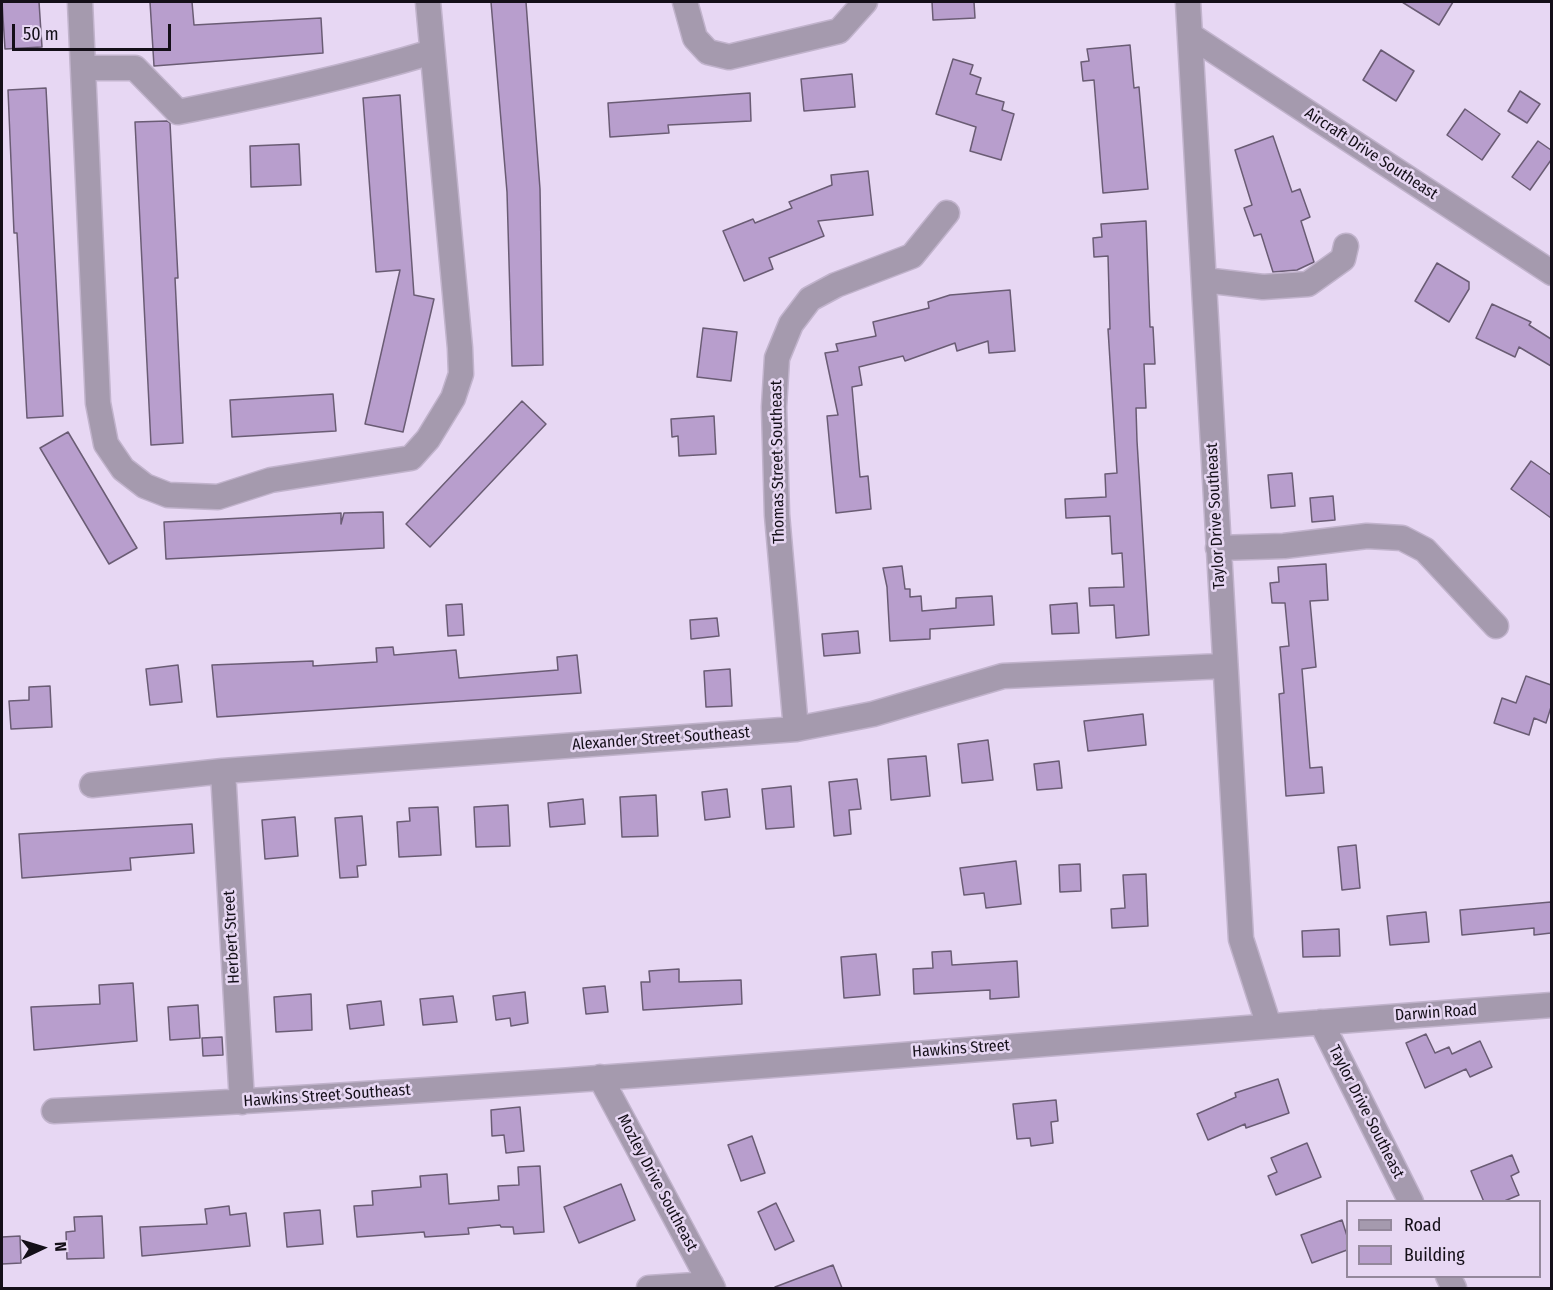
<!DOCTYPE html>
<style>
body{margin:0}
#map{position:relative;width:1553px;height:1290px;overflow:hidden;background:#e7d7f3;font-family:"Fira Sans Condensed",sans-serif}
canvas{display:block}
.frame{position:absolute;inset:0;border:3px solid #140f18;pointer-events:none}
.legend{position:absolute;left:1346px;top:1200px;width:195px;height:78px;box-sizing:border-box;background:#e7d7f3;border:2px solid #93879b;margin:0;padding:8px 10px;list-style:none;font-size:18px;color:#140f18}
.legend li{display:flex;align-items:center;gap:12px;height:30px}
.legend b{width:30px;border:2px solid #93879b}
.north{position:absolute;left:12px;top:1218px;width:60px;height:60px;-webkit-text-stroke:4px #e7d7f3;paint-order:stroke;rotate:86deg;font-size:16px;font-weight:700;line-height:24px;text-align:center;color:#140f18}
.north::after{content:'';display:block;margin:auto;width:21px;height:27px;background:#140f18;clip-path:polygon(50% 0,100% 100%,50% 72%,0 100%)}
.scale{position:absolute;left:12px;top:24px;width:159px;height:27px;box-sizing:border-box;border:3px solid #140f18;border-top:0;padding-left:8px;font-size:18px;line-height:21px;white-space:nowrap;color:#140f18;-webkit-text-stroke:4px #e7d7f3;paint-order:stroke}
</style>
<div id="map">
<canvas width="1553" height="1290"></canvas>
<div class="frame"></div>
<ul class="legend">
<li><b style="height:8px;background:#a59aae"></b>Road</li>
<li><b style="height:16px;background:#b89ecd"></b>Building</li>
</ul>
<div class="north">N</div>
<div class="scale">50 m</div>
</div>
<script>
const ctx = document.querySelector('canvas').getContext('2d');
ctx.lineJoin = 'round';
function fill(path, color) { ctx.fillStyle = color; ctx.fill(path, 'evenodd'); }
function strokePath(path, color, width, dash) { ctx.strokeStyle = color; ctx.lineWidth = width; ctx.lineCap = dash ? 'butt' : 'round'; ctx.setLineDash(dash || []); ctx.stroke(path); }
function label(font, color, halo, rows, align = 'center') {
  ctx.font = font + ' "Fira Sans Condensed",sans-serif'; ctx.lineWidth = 5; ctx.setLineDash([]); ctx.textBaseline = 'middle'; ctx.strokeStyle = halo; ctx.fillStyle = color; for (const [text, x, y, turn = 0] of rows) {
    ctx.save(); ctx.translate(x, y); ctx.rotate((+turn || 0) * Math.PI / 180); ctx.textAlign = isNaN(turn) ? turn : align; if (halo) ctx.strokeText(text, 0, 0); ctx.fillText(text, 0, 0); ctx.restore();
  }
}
const building = new Path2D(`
 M2,2h37l3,45 -37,2z
 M150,2h42l2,23 127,-7 2,35 -169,13z
 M491,2h35l14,187 3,176 -31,1 -5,-174z
 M932,2h42l1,16 -42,2z
 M1402,2h51l-14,23z
 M1130,45l4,43 5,-1 9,102 -45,4 -9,-113 -11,1 -2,-19 8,-1 -2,-12z
 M1381,50l33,21 -18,30 -33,-21z
 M953,59l20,6 -3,9 11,4 -5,16 28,8 -2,8 12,4 -13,46 -31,-9 6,-24 -40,-13z
 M852,74l3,33 -51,4 -3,-32z
 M46,88l17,328 -36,2 -10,-185h-3l-6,-143z
 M1520,91l20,13 -13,19 -19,-12z
 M750,93l1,28 -83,4 1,8 -59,4 -2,-34z
 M400,95l14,200 20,4 -31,133 -38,-8 35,-154 -24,2 -13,-174z
 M1465,109l35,25 -18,26 -35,-25z
 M167,121l3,2 8,155h-3l8,165 -32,2 -16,-323z
 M1273,136l19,56 8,-3 10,28 -9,4 13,41 -17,8 -24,2 -12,-38 -7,2 -10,-28 8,-3 -17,-55z
 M1538,141l13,9v10l-21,30 -18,-13z
 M299,144l2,41 -50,2 -1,-41z
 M868,171l5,44 -55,6 6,15 -55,22 4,11 -29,12 -21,-50 30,-12 2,4 37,-15 -3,-6 43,-17 -1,-10z
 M1146,221l4,106h3l2,37h-11l2,44h-10l1,33 12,194 -33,3 -2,-33 -24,1 -1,-18 35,-1 -2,-34 -10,1 -2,-38 -44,2 -1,-19 41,-2 -1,-23 12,-1 -9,-144h2l-2,-73 -14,1 -1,-19 9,-1 -1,-13z
 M1437,263l32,19v7l-20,33 -34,-21z
 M1010,290l5,61 -26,2 -1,-12 -31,10 -2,-8 -50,18 -2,-5 -44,11 3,18 -10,2 8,90 8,-1 3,33 -35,4 -9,-97 11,-1 -13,-62 13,-2 -2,-7 40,-8 -3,-14 56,-14 -1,-6 22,-7z
 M1492,304l39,18 -2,3 22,14v27l-32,-19 -4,10 -39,-19z
 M703,328l34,4 -6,49 -34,-4z
 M333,394l3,37 -104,6 -2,-37z
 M522,401l24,23 -116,123 -24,-23z
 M714,416l2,38 -37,2 -1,-20 -6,1 -1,-18z
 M68,432l69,116 -28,16 -69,-116z
 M1531,461l20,14v43l-40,-29z
 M1292,473l3,33 -24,2 -3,-33z
 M1333,496l2,24 -23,2 -2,-24z
 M383,512l1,36 -218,11 -2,-37 177,-9v11l3,-11z
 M1326,564l2,36 -18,1 6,66 -14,2 8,99 12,-1 2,26 -38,3 -7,-102 5,-1 -4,-46 9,-1 -4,-43h-13l-2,-20 9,-1 -1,-15z
 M902,566l3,23h5v8l11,-1 1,15 34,-3v-10l36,-2 2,29 -64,4v10l-40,2 -3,-54 -4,-19z
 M1077,603l2,30 -27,1 -2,-29z
 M462,604l2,31 -16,1 -2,-31z
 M717,618l2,18 -28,3 -1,-19z
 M858,631l2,22 -36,3 -2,-22z
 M393,647l1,8 62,-5 3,28 99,-8 -1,-13 20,-2 4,38 -364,24 -5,-52 101,-4v5l64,-4 -1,-14z
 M178,665l4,37 -32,3 -4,-36z
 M730,669l2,37 -26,1 -2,-36z
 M1526,676l25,9v22l-5,16 -12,-5 -5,17 -35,-12 8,-25 14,5z
 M50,686l2,41 -41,2 -2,-28 20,-1v-13z
 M1143,714l3,31 -58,6 -4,-30z
 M988,740l5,40 -31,3 -4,-39z
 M926,756l4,40 -39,4 -3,-41z
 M1059,761l3,27 -25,2 -3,-26z
 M857,779l4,30 -12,1 2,24 -17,2 -5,-54z
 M791,786l3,41 -28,2 -4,-40z
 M727,789l3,28 -25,3 -3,-28z
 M656,795l2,41 -36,1 -2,-40z
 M583,799l2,25 -35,3 -2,-24z
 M508,805l2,41 -34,1 -2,-40z
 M438,807l3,48 -42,2 -2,-35 13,-1 -1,-13z
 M362,816l4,49 -9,1 1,11 -18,1 -5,-60z
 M295,817l3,39 -33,3 -3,-39z
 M192,824l2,29 -64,5 1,12 -109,8 -3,-44z
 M1356,845l4,43 -18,2 -4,-43z
 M1016,861l5,43 -35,4 -2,-15 -20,2 -4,-27z
 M1080,864l1,27 -21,1 -1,-27z
 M1146,874l2,52 -36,2 -1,-19 14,-1 -2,-33z
 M1551,902v31l-17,2v-7l-72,7 -2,-25z
 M1426,912l3,30 -39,3 -3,-29z
 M1339,929l1,27 -37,1 -1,-26z
 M951,951l1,14 65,-4 2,36 -29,2v-9l-76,4 -1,-25 20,-1 -1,-16z
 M876,954l4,41 -36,3 -3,-41z
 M679,969v13l62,-2 1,24 -99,6 -2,-28h9l-1,-11z
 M133,983l4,58 -103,9 -3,-43 69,-3 -1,-19z
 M605,986l3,26 -22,2 -3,-26z
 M525,992l3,31 -17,3 -1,-8 -14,2 -3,-24z
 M311,994l1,36 -36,2 -2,-35z
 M453,996l4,26 -34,3 -3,-26z
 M381,1001l3,24 -34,4 -3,-24z
 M198,1005l2,33 -30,2 -2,-33z
 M1426,1034l9,19 14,-6 3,7 28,-13 12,26 -22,10 -4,-8 -41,19 -19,-45z
 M222,1037l1,18 -20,1 -1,-18z
 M1278,1079l11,34 -43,15 -1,-4 -37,16 -11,-26 39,-17 -1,-4z
 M1056,1100l2,21 -7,1 2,21 -22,3 -1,-8 -13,1 -4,-35z
 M520,1107l4,44 -18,2 -2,-18 -12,1 -1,-26z
 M752,1136l13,37 -24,8 -13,-36z
 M1307,1143l14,34 -45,18 -8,-19 9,-4 -6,-14z
 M1512,1155l7,17 -8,4 8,19 -17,7h-18l-13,-31z
 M540,1166l4,66 -30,2 -1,-7h-12l-1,-2 -32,3 1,6 -44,3 -1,-5 -67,5 -3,-31 19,-1 -1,-14 49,-4 -1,-11 27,-2 2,30 50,-4 -1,-14 21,-1 -1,-18z
 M621,1184l14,36 -56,23 -15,-36z
 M776,1203l18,38 -19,9 -17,-38z
 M229,1206l1,9 16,-2 4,33 -108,10 -2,-29 67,-3 -2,-15z
 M320,1210l3,34 -36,3 -3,-34z
 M102,1216l2,42 -37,1 -1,-27 9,-1 -1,-14z
 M1342,1220l5,16v14l-35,13 -11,-28z
 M20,1236l1,27 -19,1v-27z
 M833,1265l9,23h-67v-1z`);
fill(building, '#b89ecd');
strokePath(building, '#6a5c74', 1.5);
const minor = new Path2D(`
 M80,2l18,401 8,41 17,25 22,17 23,9 50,2 53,-17 140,-22 17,-19 25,-41 8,-24 -1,-26 -32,-346
 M685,2l10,36 13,14 21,5 110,-26 26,-29
 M1188,2l53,937 28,87
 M1190,35l362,238
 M84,68h51l43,44c86,-17 171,-35 254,-60
 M1204,280l59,7 45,-3 35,-25 3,-13
 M1218,548l66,-2 83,-10 35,2 23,12 71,76
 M796,729l-19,-214 -3,-108 3,-49 14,-34 19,-25 26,-14 76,-29 35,-43
 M223,771l19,331
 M92,785l131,-14 573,-42 77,-15 130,-38 221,-10
 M1321,1022l90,180
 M600,1077l113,211
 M54,1111c500,-23 998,-70 1498,-106
 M1448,1276l6,12
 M649,1288l62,-4`);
strokePath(minor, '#c1b3cc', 27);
strokePath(minor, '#a59aae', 24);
label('16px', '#140f18', '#e7d7f3', [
 ["Aircraft Drive Southeast",1371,154,33],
 ["Thomas Street Southeast",778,462,-91],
 ["Taylor Drive Southeast",1216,516,-93],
 ["Alexander Street Southeast",661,739,-4],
 ["Herbert Street",232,937,-93],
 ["Darwin Road",1436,1013,-4],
 ["Hawkins Street",961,1049,-4],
 ["Hawkins Street Southeast",327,1096,-4],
 ["Taylor Drive Southeast",1366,1112,63],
 ["Mozley Drive Southeast",657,1183,62]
]);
</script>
